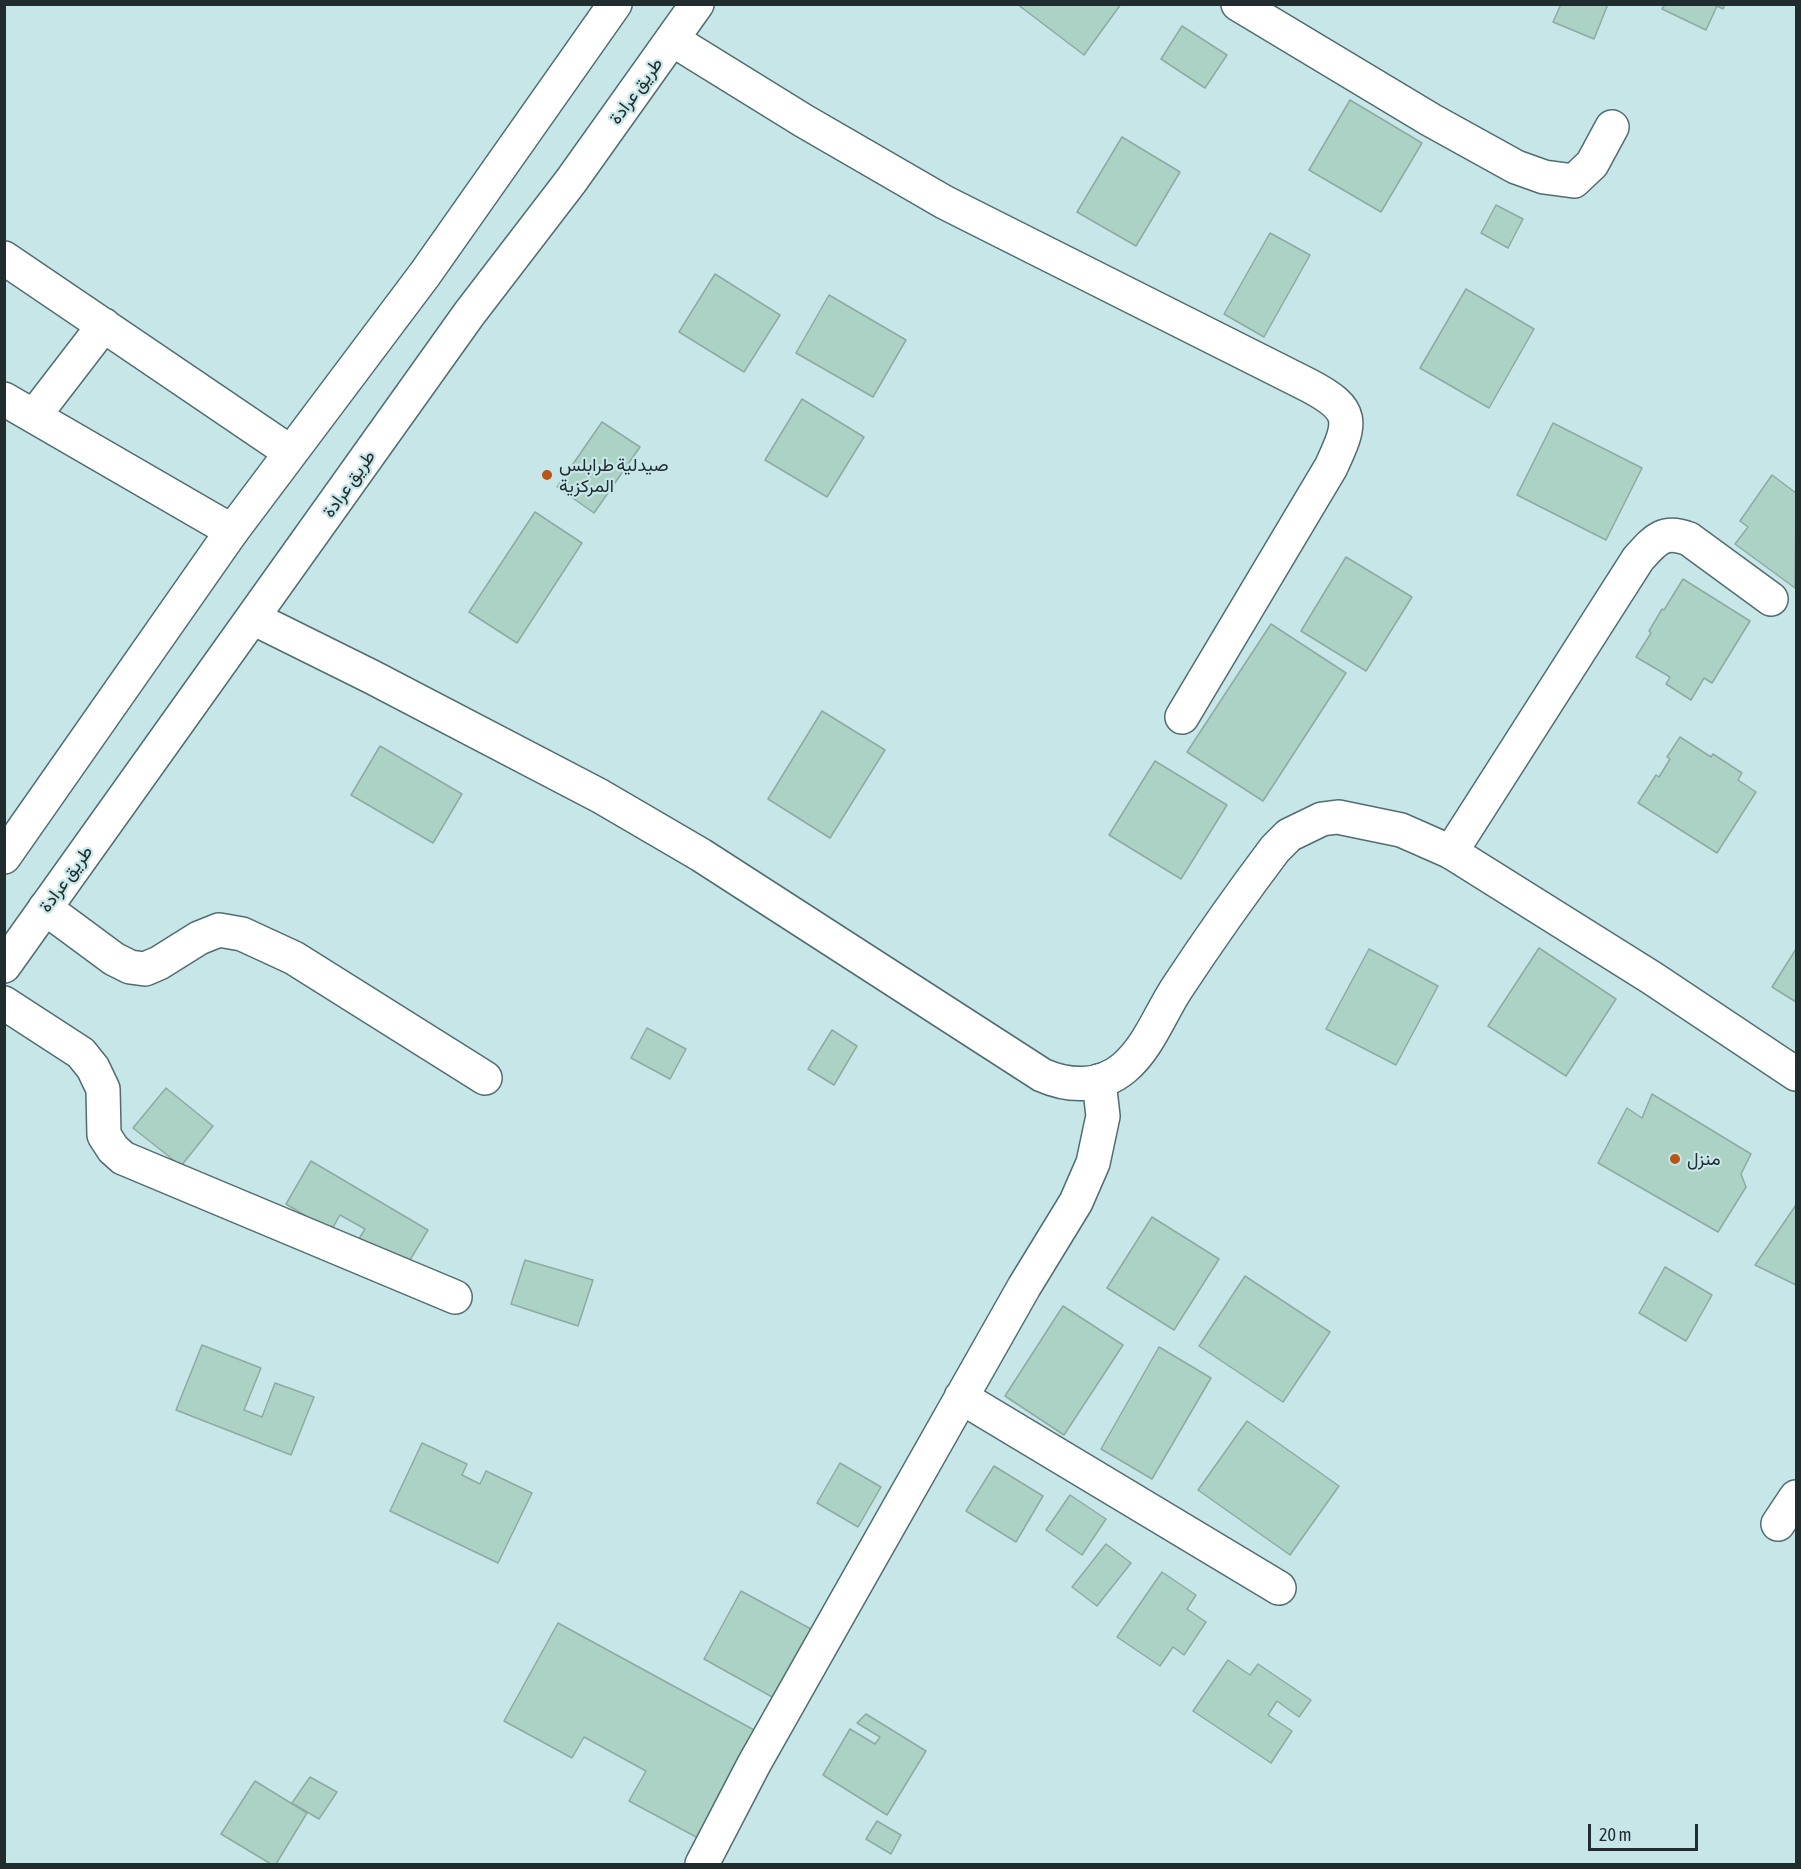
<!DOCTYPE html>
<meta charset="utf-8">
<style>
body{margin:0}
#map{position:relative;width:1801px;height:1869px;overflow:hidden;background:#c6e6e8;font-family:"Asap Condensed",sans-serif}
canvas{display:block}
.frame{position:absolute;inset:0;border:6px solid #202c2d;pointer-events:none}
.scale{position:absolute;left:1588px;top:1824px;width:110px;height:27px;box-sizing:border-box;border:3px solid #202c2d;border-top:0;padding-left:8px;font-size:18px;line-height:21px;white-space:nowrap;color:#202c2d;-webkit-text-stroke:4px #c6e6e8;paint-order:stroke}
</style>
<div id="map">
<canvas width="1801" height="1869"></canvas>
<div class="frame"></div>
<div class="scale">20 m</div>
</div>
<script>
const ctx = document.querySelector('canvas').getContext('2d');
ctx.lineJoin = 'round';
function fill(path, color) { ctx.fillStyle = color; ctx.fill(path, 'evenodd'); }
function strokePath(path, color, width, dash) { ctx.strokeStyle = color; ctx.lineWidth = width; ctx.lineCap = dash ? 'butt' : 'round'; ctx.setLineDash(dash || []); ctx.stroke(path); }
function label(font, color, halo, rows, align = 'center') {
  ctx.font = font + ' "Asap Condensed",Vazirmatn,sans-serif'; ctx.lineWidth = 4.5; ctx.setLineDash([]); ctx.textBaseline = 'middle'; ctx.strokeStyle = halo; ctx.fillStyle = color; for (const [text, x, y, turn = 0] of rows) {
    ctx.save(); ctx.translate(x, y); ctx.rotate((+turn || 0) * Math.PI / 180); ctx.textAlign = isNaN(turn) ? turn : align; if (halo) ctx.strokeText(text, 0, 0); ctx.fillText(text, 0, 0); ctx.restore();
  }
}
const building = new Path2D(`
 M1017,4h104l-37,51z
 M1561,4h47l-14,35 -41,-17z
 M1661,4h64l-2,5 -6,-3 -11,24 -44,-21 2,-3z
 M1182,26l45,29 -22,33 -44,-29z
 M1350,100l72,43 -41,69 -72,-42z
 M1122,137l58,35 -44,74 -59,-34z
 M1496,205l27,14 -15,29 -27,-15z
 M1270,233l40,22 -46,82 -40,-23z
 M715,274l65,41 -36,57 -65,-40z
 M1466,289l68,40 -45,79 -69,-40z
 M829,295l77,45 -33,57 -77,-44z
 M802,399l62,38 -37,60 -62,-37z
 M602,422l38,25 -46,66 -37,-26z
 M1553,423l89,45 -36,72 -89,-45z
 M1772,475l24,18 -1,95 -60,-44 13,-17 -8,-6z
 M535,512l47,31 -65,100 -48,-31z
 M1346,557l66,40 -46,74 -65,-40z
 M1683,579l67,42 -38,62 -8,-5 -13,22 -25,-16 4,-7 -34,-20 15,-24 -2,-2 13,-22 2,1z
 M1271,624l75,49 -83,128 -76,-49z
 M822,711l63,39 -55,88 -62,-39z
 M1680,737l31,20 2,-3 29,19 -4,7 18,12 -39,61 -79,-50 18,-28 3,2 11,-18 -3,-2z
 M380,746l82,48 -29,49 -82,-48z
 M1155,761l72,44 -46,74 -72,-44z
 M1539,948l77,51 -50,77 -78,-50z
 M1369,949l69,37 -42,79 -70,-36z
 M1796,949v53l-24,-15z
 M647,1028l39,21 -16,30 -39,-21z
 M832,1030l25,16 -23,39 -26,-16z
 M166,1088l47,38 -32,40 -48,-38z
 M1652,1094l99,60 -10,20 5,13 -28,45 -120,-69 29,-55 15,10z
 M311,1161l117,69 -24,40 -47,-28 8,-13 -25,-14 -9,16 -45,-27z
 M1796,1205v80l-41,-20z
 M1152,1217l67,42 -45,71 -67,-42z
 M525,1260l68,20 -15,46 -67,-22z
 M1665,1267l47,28 -26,46 -47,-28z
 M1245,1276l85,56 -47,70 -84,-56z
 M1063,1306l60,39 -59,90 -59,-39z
 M202,1345l59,23 -17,42 18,7 13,-34 39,14 -23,58 -115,-45z
 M1159,1347l52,31 -59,101 -51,-30z
 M1247,1421l92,65 -49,69 -92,-65z
 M422,1443l45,21 -5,11 18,9 6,-13 46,22 -34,70 -108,-52z
 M840,1463l41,24 -23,40 -41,-24z
 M994,1466l49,30 -27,46 -50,-31z
 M1070,1495l36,24 -24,36 -36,-25z
 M1106,1544l25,19 -34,43 -25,-19z
 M1162,1572l34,23 -9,14 19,13 -22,33 -11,-8 -13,19 -43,-29z
 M741,1591l70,38 -37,69 -70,-39z
 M558,1623l198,108 -58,107 -69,-37 17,-30 -62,-34 -12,21 -68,-37z
 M1228,1660l22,15 8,-11 53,36 -12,17 -22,-16 -9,14 24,16 -21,32 -78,-52z
 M866,1714l60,37 -39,64 -64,-40 27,-46 25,15 5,-7 -23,-14z
 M310,1777l27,15 -18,27 -27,-16z
 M255,1781l52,32 -31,51h-5l-50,-30z
 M877,1821l24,14 -10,19 -25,-15z`);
fill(building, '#abd2c4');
strokePath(building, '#8faaa1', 1.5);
const minor = new Path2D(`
 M1238,4l193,116 85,47 28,10 30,4 18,-17 20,-37
 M673,40l131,81 140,81 364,183c48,25 44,37 23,82l-149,250
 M4,258l286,194
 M4,399l228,132
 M34,416l70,-91
 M1451,852l187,-293c17,-19 25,-30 51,-20l82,60
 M45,908l69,51 16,8 15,2 14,-6 40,-25 20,-8 23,4 52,24 191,120
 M4,1003l77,50 12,15 10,21 1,46 9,14 10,9 332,139
 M961,1397l318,191
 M1778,1524l18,-27
 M702,1864l52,-100 87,-154 183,-323 52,-85 17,-39 10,-47 -4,-35`);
const major = new Path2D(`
 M253,618l119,59 228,119 101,59 341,220c27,12 58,13 82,-7 24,-20 36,-54 53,-80 31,-47 64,-94 98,-139l14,-14 33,-16 16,-2 63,13 50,22 201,126 144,96
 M4,857l228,-326 193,-257 190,-270
 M4,966l465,-652 102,-133 126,-177`);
strokePath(minor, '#516d70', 36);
strokePath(major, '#516d70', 36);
strokePath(minor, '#fff', 33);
strokePath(major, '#fff', 33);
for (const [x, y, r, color] of [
 [547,475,6,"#b75617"],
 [1675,1159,6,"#b75617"]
]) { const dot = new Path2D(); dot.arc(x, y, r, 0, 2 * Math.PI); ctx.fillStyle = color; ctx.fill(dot); strokePath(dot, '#c6e6e8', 2); }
label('18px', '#202c2d', '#c6e6e8', [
 ["طريق عرادة",636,91,-54],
 ["طريق عرادة",349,484,-55],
 ["طريق عرادة",66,879,-54]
]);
label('18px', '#202c2d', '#c6e6e8', [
 ["صيدلية طرابلس",559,465],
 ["المركزية",559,486],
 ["منزل",1687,1159]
], 'left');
</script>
